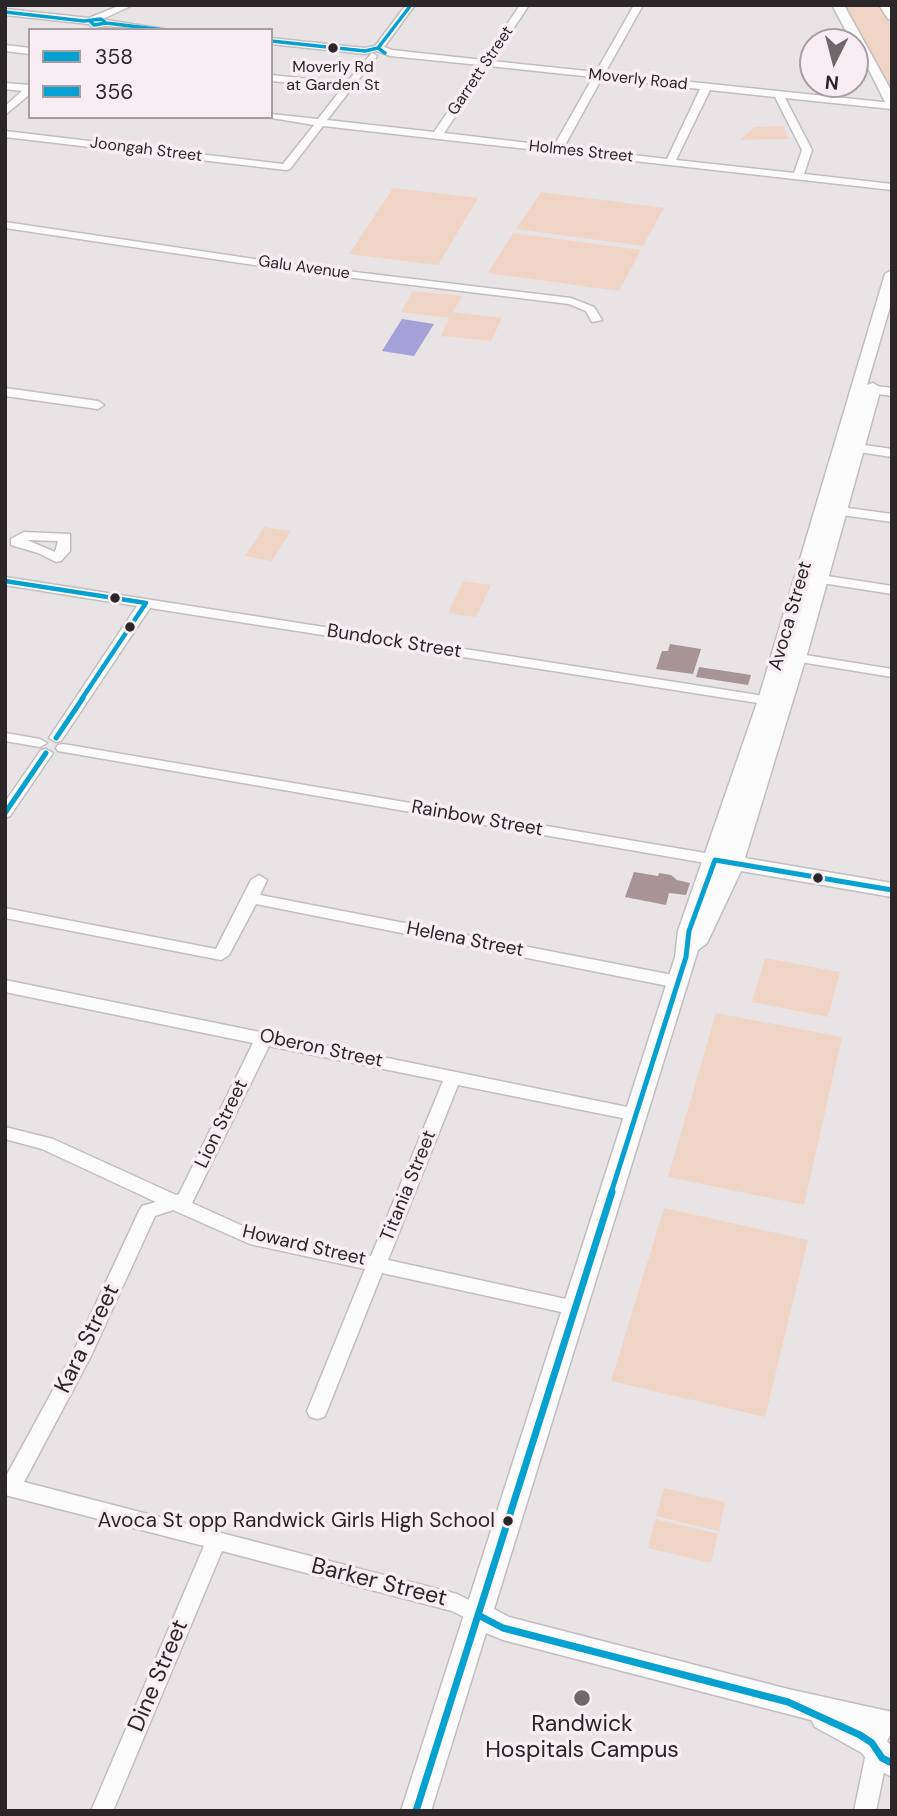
<!DOCTYPE html>
<style>
body{margin:0}
#map{position:relative;width:897px;height:1816px;overflow:hidden;background:#e8e3e5;font-family:"DM Sans",sans-serif}
canvas{display:block}
.frame{position:absolute;inset:0;border:7px solid #2b2729;pointer-events:none}
.legend{position:absolute;left:28px;top:28px;width:245px;height:91px;box-sizing:border-box;background:#f8edf2;border:2px solid #a69ea2;margin:0;padding:9px 12px;list-style:none;font-size:21px;color:#2b2729}
.legend li{display:flex;align-items:center;gap:14px;height:35px}
.legend b{width:35px;border:2px solid #a69ea2}
.north{position:absolute;left:799px;top:28px;width:70px;height:70px;box-sizing:border-box;background:#f8edf2;border:2px solid #a69ea2;border-radius:50%;rotate:186deg;font-size:19px;font-weight:700;line-height:28px;text-align:center;color:#2b2729}
.north::after{content:'';display:block;margin:auto;width:24px;height:32px;background:#6d696b;clip-path:polygon(50% 0,100% 100%,50% 72%,0 100%)}
</style>
<div id="map">
<canvas width="897" height="1816"></canvas>
<div class="frame"></div>
<ul class="legend">
<li><b style="height:9px;background:#06a0d1"></b>358</li>
<li><b style="height:9px;background:#06a0d1"></b>356</li>
</ul>
<div class="north">N</div>
</div>
<script>
const ctx = document.querySelector('canvas').getContext('2d');
ctx.lineJoin = 'round';
function fill(path, color) { ctx.fillStyle = color; ctx.fill(path, 'evenodd'); }
function strokePath(path, color, width, dash) { ctx.strokeStyle = color; ctx.lineWidth = width; ctx.lineCap = dash ? 'butt' : 'round'; ctx.setLineDash(dash || []); ctx.stroke(path); }
function label(font, color, halo, rows, align = 'center') {
  ctx.font = font + ' "DM Sans",sans-serif'; ctx.lineWidth = 7; ctx.setLineDash([]); ctx.textBaseline = 'middle'; ctx.strokeStyle = halo; ctx.fillStyle = color; for (const [text, x, y, turn = 0] of rows) {
    ctx.save(); ctx.translate(x, y); ctx.rotate((+turn || 0) * Math.PI / 180); ctx.textAlign = isNaN(turn) ? turn : align; if (halo) ctx.strokeText(text, 0, 0); ctx.fillText(text, 0, 0); ctx.restore();
  }
}
fill(new Path2D(`
 M844,5h35l13,22v63z
 M783,126l6,13 -50,1 16,-13z
 M393,188l85,10 -40,67 -89,-11z
 M541,192l123,16 -21,38 -127,-17z
 M513,233l128,17 -22,41 -131,-18z
 M413,291l49,5 -9,16 49,6 -11,23 -50,-5 8,-18 -48,-6z
 M264,527l27,4 -19,30 -27,-5z
 M463,581l28,4 -15,32 -28,-4z
 M765,958l75,14 -12,45 -76,-15z
 M716,1013l126,24 -38,168 -136,-28z
 M664,1208l144,32 -43,177 -154,-36z
 M664,1488l61,14 -6,29 -63,-15z
 M655,1519l63,15 -7,29 -63,-15z`), '#f0d5c7');
fill(new Path2D(`
 M402,319l32,5 -20,32 -32,-5z`), '#a4a0d8');
fill(new Path2D(`
 M670,644l31,5 -8,25 -37,-5 6,-18h6z
 M699,667l52,8 -3,10 -52,-8z
 M634,872l24,4 1,-3 12,2 6,5 13,3 -4,12 -17,-2 -3,12 -41,-8z`), '#a79496');
const minor = new Path2D(`
 M121,5h12l-37,17 10,-2 64,10 -64,-4 -13,2 -4,-4 -84,-9v-6l84,9z
 M406,5h9l-31,42 8,3 91,10 37,-55h9l-37,56 104,11 38,-67h9l-38,68 287,30v6l-107,-11 27,52 -8,24 88,10v6l-569,-64 -33,43 -4,1 -281,-33v-6l278,33 31,-39 -48,-8h5v-3l47,5 24,-31 -71,-7v-6l75,8 26,-30 5,3 -50,64 107,12 46,-67 -90,-9 -13,-5 -12,3 -94,-10v-6l94,10 10,-2zM489,66l104,11 -39,69 -110,-13zM602,78l98,11 -33,70 -103,-12zM710,90l65,7 27,53 -8,23 -118,-13z
 M5,45l25,3v6l-25,-3z
 M5,83l25,2v9l-25,21v-9l17,-15 -17,-2z
 M5,222l283,42 283,34 23,9 8,13 -10,2 -6,-11 -17,-7 -281,-34 -283,-42z
 M861,384l31,4v8l-35,-5v-6z
 M5,388l93,13 6,4 -6,4 -93,-13z
 M843,442l49,7v8l-53,-8v-6z
 M825,505l67,9v8l-71,-10v-6z
 M24,532l46,2v17l-9,10 -5,1 -18,-9 -27,-8v-6zM27,540l31,1 -3,11z
 M808,573l84,13v8l-89,-14v-6z
 M5,577l772,121 7,4 -7,4 -627,-98 -89,133 -5,1 -7,-4 88,-132 -132,-21z
 M787,652l105,17v8l-110,-18 -2,-3 2,-3z
 M5,733l35,6 7,4 -7,4 -35,-6z
 M63,744l660,112 8,5 -8,5 -665,-115 -2,-3 2,-3z
 M46,749l7,4 -43,63 -5,2v-16l36,-52z
 M259,875l8,5 -7,15 418,81 8,6 -8,6 -422,-84 -27,51 -8,5 -216,-42v-10l211,41 35,-69z
 M5,980l632,129 6,2 3,4 -3,4 -6,2 -179,-36 -70,175 187,41 7,2 2,5 -2,5 -7,2 -193,-42 -55,138 -3,6 -7,2 -7,-2 -3,-6 58,-142 -115,-25 -77,-34 -18,6 -64,140 -67,126 433,112 28,14 4,7 -4,7 -7,2 -26,-13 -230,-60 -109,260h-22l113,-265 -199,-51v-17l67,-123 67,-144 3,-5 14,-4 -114,-53 -37,-10v-12l48,12 123,56 3,-1 74,-151 -248,-51zM269,1046l174,35 -72,175 -117,-25 -62,-28z
 M877,1743l8,3 3,7 -12,58h-22l12,-58 3,-7z`);
const major = new Path2D(`
 M832,5h12l48,87v16l-6,-4 -31,-62h-3z
 M879,5h12l1,15 -4,-1z
 M892,270v30l-25,85 6,-2 8,5 -73,263 -63,207 147,25v14l-151,-26 -34,72 -9,7 -204,659 15,8 279,72 104,23v20l-5,9 5,6v30l-20,-10 -10,-14 -47,-26 -4,-7 -308,-80 -17,-7 -55,178h-30l274,-854 3,-26 80,-231 127,-426z`);
strokePath(minor, '#c2bec0', 3);
strokePath(major, '#c2bec0', 3);
fill(minor, '#fcfbfb');
fill(major, '#fcfbfb');
strokePath(new Path2D(`
 M611,1193l75,-236 3,-26 26,-71 177,30`), '#06a0d1', 5);
strokePath(new Path2D(`
 M478,1615l25,13 285,74 72,33 12,8 10,15 10,5
 M416,1811l196,-619`), '#06a0d1', 7);
strokePath(new Path2D(`
 M5,12l79,9 17,-2 5,4
 M90,21l4,4 12,-2 58,7
 M271,41l94,10 13,-3 7,5
 M378,48l33,-43`), '#06a0d1', 3.5);
strokePath(new Path2D(`
 M5,581l141,22
 M81,700l65,-97`), '#06a0d1', 4.5);
strokePath(new Path2D(`
 M56,738l27,-40
 M5,813l41,-60`), '#06a0d1', 5);
for (const [x, y, r, color] of [
 [333,48,6,"#2b2729"],
 [115,598,6,"#2b2729"],
 [130,627,6,"#2b2729"],
 [818,878,6,"#2b2729"],
 [508,1521,6,"#2b2729"],
 [582,1698,9,"#6d696b"]
]) { const dot = new Path2D(); dot.arc(x, y, r, 0, 2 * Math.PI); ctx.fillStyle = color; ctx.fill(dot); strokePath(dot, '#f8edf2', 2.5); }
label('16px', '#2b2729', '#f8edf2', [
 ["Moverly Rd",333,68],
 ["at Garden St",333,86]
]);
label('16px', '#2b2729', '#f8edf2', [
 ["Garrett Street",481,71,-56],
 ["Moverly Road",638,80,6],
 ["Joongah Street",146,150,7],
 ["Holmes Street",581,152,6],
 ["Galu Avenue",304,268,8]
]);
label('19px', '#2b2729', '#f8edf2', [
 ["Avoca Street",791,616,-74],
 ["Bundock Street",394,642,9],
 ["Rainbow Street",477,819,10],
 ["Helena Street",465,940,11],
 ["Oberon Street",321,1049,12],
 ["Lion Street",222,1124,-64],
 ["Titania Street",409,1186,-68],
 ["Howard Street",304,1246,13]
]);
label('21px', '#2b2729', '#f8edf2', [
 ["Avoca St opp Randwick Girls High School",495,1521]
], 'right');
label('23px', '#2b2729', '#f8edf2', [
 ["Kara Street",88,1339,-64],
 ["Barker Street",379,1583,14],
 ["Dine Street",159,1676,-67]
]);
label('23px', '#2b2729', '#f8edf2', [
 ["Randwick",582,1725],
 ["Hospitals Campus",582,1751]
]);
</script>
